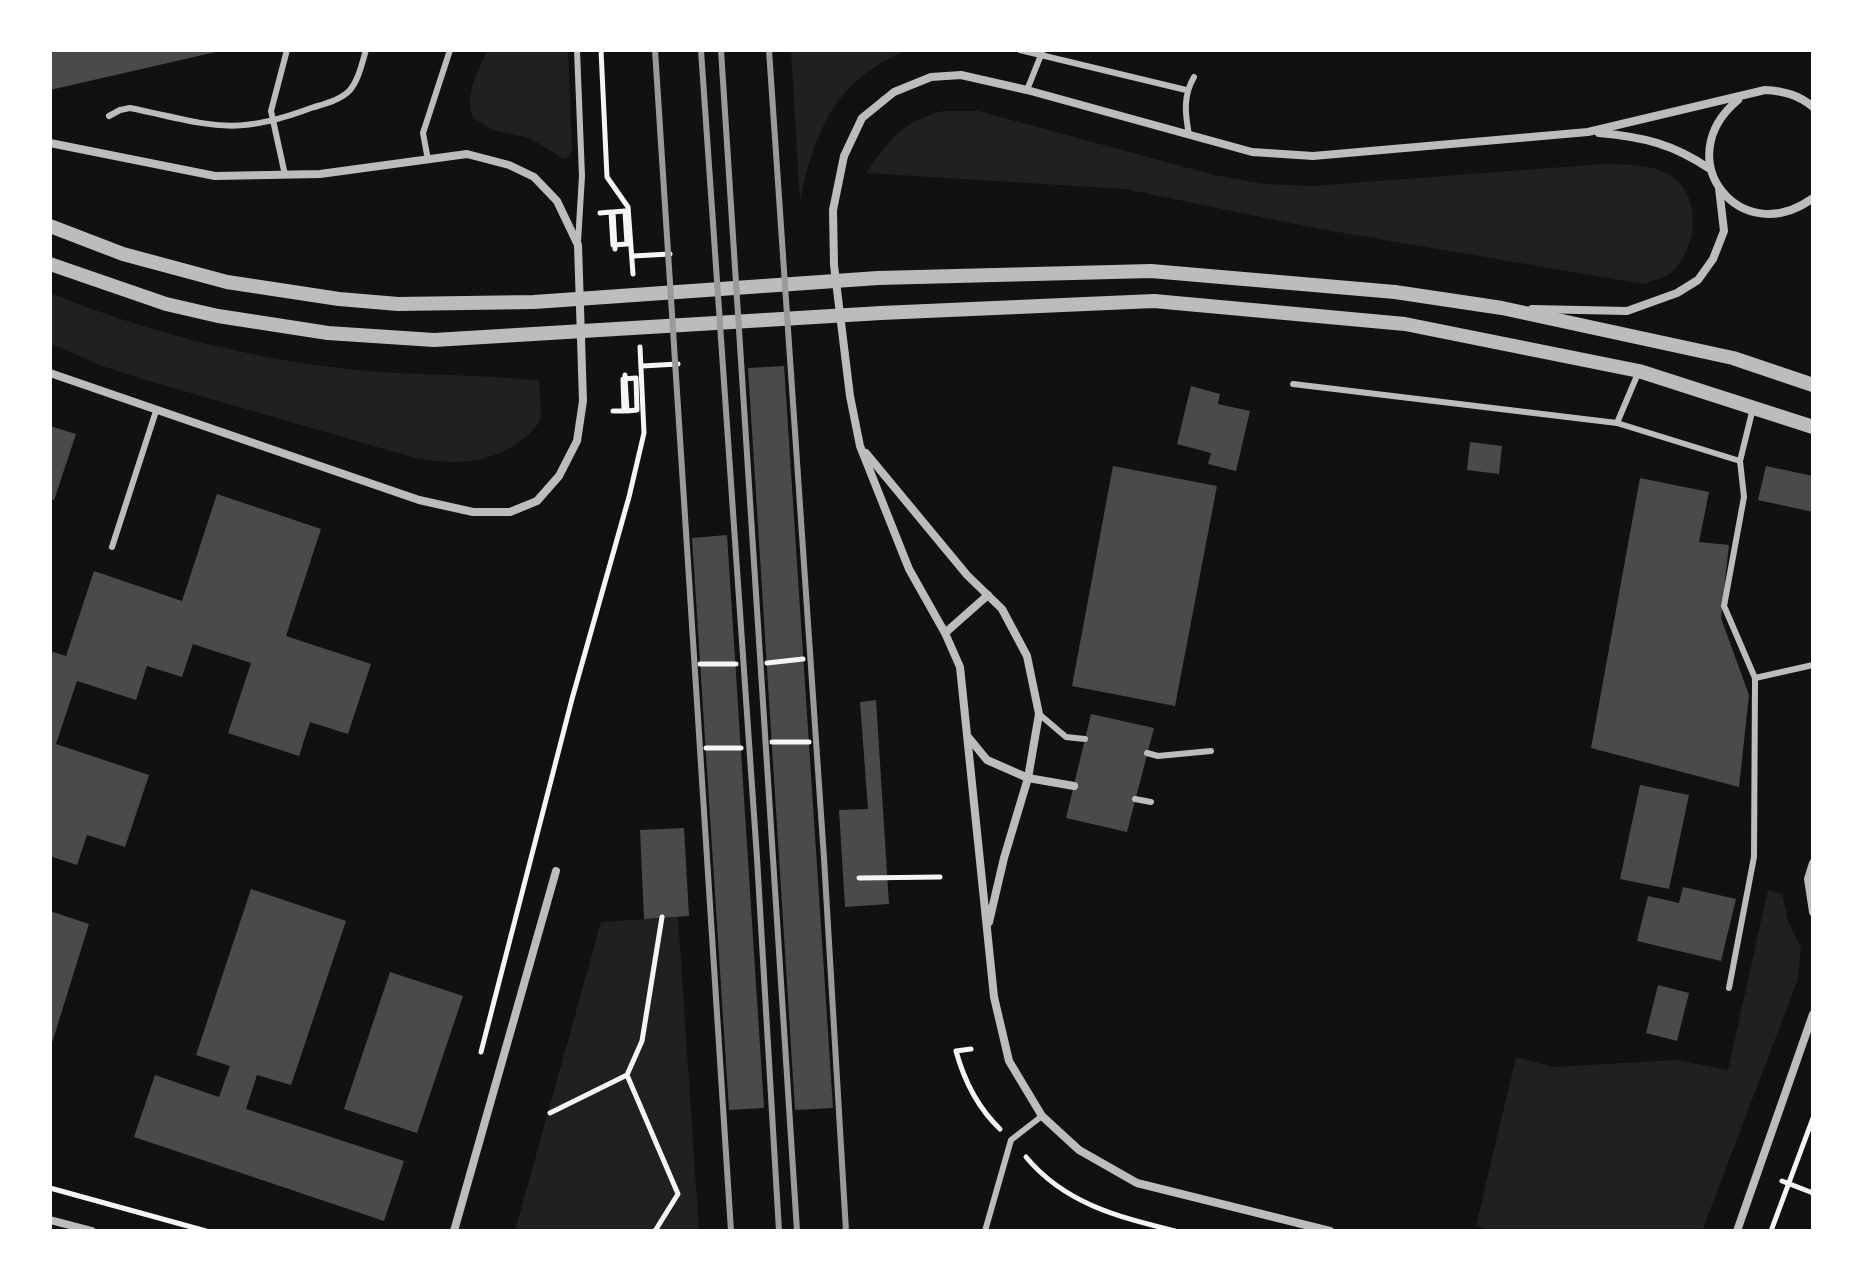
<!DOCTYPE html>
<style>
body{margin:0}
#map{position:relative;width:1863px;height:1281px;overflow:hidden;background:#111;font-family:Literata,serif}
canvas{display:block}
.frame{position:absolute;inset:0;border:52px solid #fff;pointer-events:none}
</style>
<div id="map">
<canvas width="1863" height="1281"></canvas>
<div class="frame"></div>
</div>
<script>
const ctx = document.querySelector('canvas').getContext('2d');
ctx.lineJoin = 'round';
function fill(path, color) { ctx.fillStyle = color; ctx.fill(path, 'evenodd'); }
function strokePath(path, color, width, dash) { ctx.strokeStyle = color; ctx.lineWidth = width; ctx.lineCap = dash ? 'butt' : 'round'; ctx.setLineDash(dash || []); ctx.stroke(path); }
fill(new Path2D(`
 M487,50h81l4,100 -4,8 -4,1 -35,-21 -36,-8 -20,-12c-9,-24 5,-46 14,-68z
 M791,50h117c-72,29 -93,79 -108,152z
 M943,111h35l236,64 50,9 49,2 290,-22c23,1 48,-1 68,12 32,22 26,70 2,95 -7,7 -20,9 -29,13l-324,-55 -195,-40 -259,-16c26,-35 33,-50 77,-62z
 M50,293c105,42 218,71 331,79 53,4 106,2 158,9 0,11 4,27 1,38 -2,9 -14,18 -21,23 -32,23 -67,23 -104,16l-276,-80 -37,-12 -52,-23z
 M1768,890l14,4 6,27 13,27 -3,31 -96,252h-208l-18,-5 40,-169 37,10 124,-7 51,10z
 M678,917l21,314h-184l86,-309z`), '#202020');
fill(new Path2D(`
 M50,50h170v1l-170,39z
 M784,366l49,742 -38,2 -47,-742z
 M1191,386l29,8 -2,10 32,7 -14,60 -28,-7 3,-11 -34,-9z
 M50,426l26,8 -22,66 -4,-1z
 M1470,442l32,4 -3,28 -32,-4z
 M1113,466l104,20 -42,220 -103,-20z
 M1766,466l47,10v36l-55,-12z
 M1640,478l69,14 -10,50 30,3 -8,73 28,77 -10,92 -148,-39z
 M217,494l104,35 -35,107 85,28 -23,70 -38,-12 -11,34 -71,-23 23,-70 -58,-19 -11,33 -35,-11 -11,34 -59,-19 -21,63 93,31 -24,72 -38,-12 -10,30 -27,-9v-205l16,5 28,-85 88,30z
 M727,535l37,573 -35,2 -37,-572z
 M876,700l13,204 -44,3 -6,-97 29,-1 -8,-107z
 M1091,714l63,14 -27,104 -61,-14z
 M1640,785l49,10 -20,94 -49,-10z
 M684,828l5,88 -45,3 -4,-89z
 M1683,887l53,12 -15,62 -84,-20 11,-45 31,7z
 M251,889l95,32 -55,164 -34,-10 -11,34 158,52 -20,60 -250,-84 21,-62 64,22 11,-31 -34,-11z
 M50,911l39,13 -38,122h-1z
 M390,972l73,24 -46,137 -73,-24z
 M1658,985l31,8 -12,48 -31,-8z`), '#4a4a4a');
strokePath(new Path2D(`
 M601,50l6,127 21,30 5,67
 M600,213l11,-1 2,33 14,-1 -2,-33 -12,1 2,37
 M633,256l37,-2
 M642,366l36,-2
 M613,411h11l-1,-32 13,-1 1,32 -10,1 -2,-32v-4
 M767,663l36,-4
 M700,664h36
 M772,742h37
 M706,748h35
 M859,878l81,-1
 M971,1049l-15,2c8,29 22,57 44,78
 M481,1052l91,-353 57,-202 15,-64 -4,-86
 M550,1113l77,-38
 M1026,1157c39,47 93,60 149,74
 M1782,1181l31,12
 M50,1188l156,43
 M655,1231l23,-37 -51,-119 15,-34 20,-124
 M1771,1231l42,-113`), '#f5f5f5', 5);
strokePath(new Path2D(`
 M577,50l5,126 -4,66
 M1020,50l166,40
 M1027,90l16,-40
 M109,116l11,-6 10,-2c78,16 102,30 181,0 13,-4 30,-8 39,-18 9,-11 12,-27 16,-40
 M1189,135c-4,-22 -6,-39 5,-58
 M428,160l-5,-27 27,-83
 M285,175l-14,-64 16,-61
 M1293,384l324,39 123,38
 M1617,423l22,-52
 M112,547l44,-136
 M1755,678l58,-13
 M1039,714l27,23 19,2
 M1147,753l11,3 53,-5
 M1135,799l16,3
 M1729,988l25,-131 1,-179 -31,-72 20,-109 -4,-36 13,-53
 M985,1231l26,-91 31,-24`), '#bcbcbc', 6);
strokePath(new Path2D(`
 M1738,100c-71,59 3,151 75,98
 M1599,133c45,4 74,11 111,36
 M50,143l165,33 105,-2 147,-20 42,11 25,12 23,24 21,44 5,156 -6,40 -18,35 -22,25 -27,11h-37l-54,-12 -369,-127
 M1532,309l95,2 50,-18 21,-13 15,-21 11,-28 -5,-43
 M866,453l101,122 35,34 25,47 12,58 -11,64 -24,80 -15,64
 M945,633l43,-38
 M969,738l18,22 41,18 46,8
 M1813,863l-5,16 5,33
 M50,1220l42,11
 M454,1231l102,-360
 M1330,1231l-193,-48 -58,-33 -37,-34 -33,-55 -15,-64 -34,-330 -15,-34 -36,-64 -49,-123 -10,-50 -16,-131 -1,-55 11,-54 18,-38 32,-26 37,-15 30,-2 66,15 225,62 61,4 275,-24 177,-42c19,1 34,5 48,17
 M1737,1231l76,-217`), '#bcbcbc', 8);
strokePath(new Path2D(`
 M50,226l73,28 104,28 112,17 59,5 136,-2 344,-24 273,-7 244,21 107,16 231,50 80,27
 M50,264l116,40 52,12 110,17 106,7 447,-27 273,-12 251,23 234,47 174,56`), '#bcbcbc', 14);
strokePath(new Path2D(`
 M655,50l76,1181
 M701,50l56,808 22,373
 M721,50l76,1181
 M769,50l55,808 22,373`), '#9a9a9a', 6);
</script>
